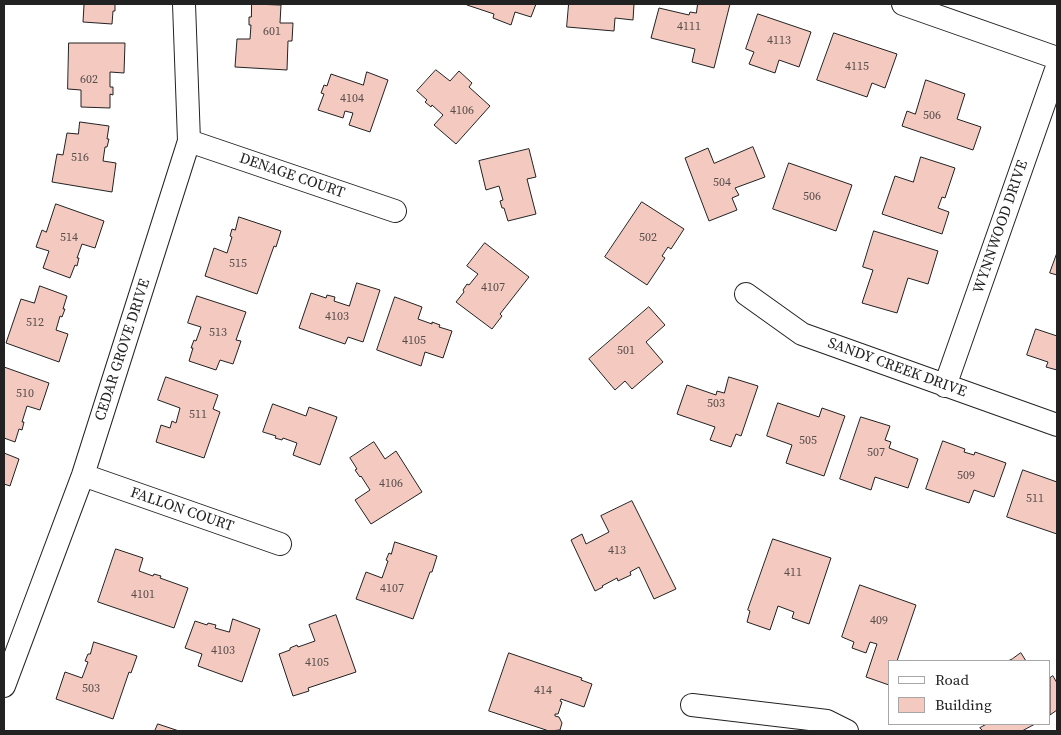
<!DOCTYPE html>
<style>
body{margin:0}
#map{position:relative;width:1061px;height:735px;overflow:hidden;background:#fff;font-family:"Source Serif 4",serif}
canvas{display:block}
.frame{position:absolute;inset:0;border:5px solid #222;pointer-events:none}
.legend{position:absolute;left:888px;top:660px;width:162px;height:65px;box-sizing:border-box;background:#fff;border:1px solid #a7a7a7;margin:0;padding:6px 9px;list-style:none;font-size:15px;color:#222}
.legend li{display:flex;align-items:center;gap:10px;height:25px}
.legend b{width:25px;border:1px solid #a7a7a7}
</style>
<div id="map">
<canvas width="1061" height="735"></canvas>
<div class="frame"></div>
<ul class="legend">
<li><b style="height:6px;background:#fff"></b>Road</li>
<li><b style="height:14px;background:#f3c9c0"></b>Building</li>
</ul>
</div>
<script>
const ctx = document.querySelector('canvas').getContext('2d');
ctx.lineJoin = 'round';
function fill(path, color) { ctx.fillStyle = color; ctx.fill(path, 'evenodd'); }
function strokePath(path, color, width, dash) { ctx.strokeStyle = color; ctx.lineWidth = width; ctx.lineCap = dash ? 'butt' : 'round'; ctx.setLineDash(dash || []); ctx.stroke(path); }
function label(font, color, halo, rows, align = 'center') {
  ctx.font = font + ' "Source Serif 4",serif'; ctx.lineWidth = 4; ctx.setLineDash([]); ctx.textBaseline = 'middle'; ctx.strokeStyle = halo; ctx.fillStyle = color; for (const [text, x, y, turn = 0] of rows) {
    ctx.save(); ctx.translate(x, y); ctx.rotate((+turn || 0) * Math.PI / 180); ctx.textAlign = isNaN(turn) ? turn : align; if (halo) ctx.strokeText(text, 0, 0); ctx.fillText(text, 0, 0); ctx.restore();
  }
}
const building = new Path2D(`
 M70,4h45v7h-2l-1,13 -29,-2 1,-17z
 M252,4l29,1 -1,18h13l-1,18h-4l-1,29 -52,-3 2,-28h13l1,-14h-2v-8h2z
 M467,4h69l-5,13 -16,-5 -4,13 -18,-7 1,-4 -27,-9z
 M569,4h65l-1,16 -18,-2 -1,13 -47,-4z
 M698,4h32l-16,64 -22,-6 3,-13 -44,-11 8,-30 30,7 1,-3 6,1z
 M758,14l53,18 -12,35 -20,-7 -4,13 -26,-9 5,-12 -8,-3z
 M834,33l63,21 -12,34 -13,-5 -5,14 -50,-17z
 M69,43h56l-1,30 -14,-1v15h3v8l-3,-1v14l-29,-1v-17l-13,-1z
 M436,70l14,11 9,-10 13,12 -3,4 21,19 -34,38 -22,-19 9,-10 -11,-10 -1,2 -6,-5 2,-2 -10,-9z
 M367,72l21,8 -18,52 -21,-7 4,-12 -8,-2 -2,7 -25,-8 6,-16 -3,-1 3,-8 3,1 4,-12 32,11z
 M926,80l39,14 -8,25 24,8 -8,23 -71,-24 5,-15 8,3z
 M80,122l29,4 -2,13h2l-2,8h-2l-2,14 13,2 -4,29 -60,-10 5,-28 6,1 4,-22 11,1z
 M753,147l12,30 -30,11 4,7 -7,3 5,12 -28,11 -24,-63 23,-10 6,15z
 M529,149l7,28 -9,2 9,35 -28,7 -4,-13h-2l-2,-7 3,-1 -4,-14 -13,4 -7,-29z
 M921,157l34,11 -10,30 -3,-1 -4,11 11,4 -7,22 -60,-20 13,-38 18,6z
 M789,163l63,22 -16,46 -63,-22z
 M642,202l42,27 -13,20 -3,-2 -6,9 3,2 -18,27 -42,-28z
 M56,204l48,17 -9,27 -13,-4 -5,14h2l-2,8 -2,-1 -5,13 -27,-10 6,-17 -13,-4 6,-17 4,2z
 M239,217l42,14 -5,16 -2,-1 -17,48 -52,-18 9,-28 13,5 5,-16 -2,-1 2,-7 3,1z
 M874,231l64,20 -10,33 -20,-6 -11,35 -35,-10 11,-33 -10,-3z
 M485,243l44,34 -29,37 2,2 -10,13 -36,-27 8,-10 -1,-2 4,-6 2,1 9,-11 -11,-8z
 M1057,253v22l-7,-2z
 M357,283l23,7 -17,52 -15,-5 -3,7 -46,-16 12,-35 15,5 1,-3 8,2 -1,4 15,5z
 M40,286l27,10 -4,13h2l-3,8 -2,-1 -4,14 12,4 -9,28 -53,-19 15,-44 13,4z
 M197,296l49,16 -10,28 5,1 -8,23 -13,-4 -4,10 -27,-9 4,-13h-2l3,-8 2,1 5,-14 -13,-4z
 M395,297l27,10 -4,12 14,5v-2l8,3 -1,2 13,4 -9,27 -18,-6 -4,14 -44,-16z
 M649,307l16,18 -19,17 17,20 -31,27 -7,-8 -10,9 -26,-31z
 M1036,329l21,7v34l-11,-3 2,-5 -21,-7z
 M4,367l45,16 -9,27 -13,-4 -5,16h2l-2,8 -3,-1 -4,13 -11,-4z
 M166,377l52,18 -5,14 7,3 -16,46 -48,-16 5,-17 9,3 2,-7 4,2 4,-15 -22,-8z
 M729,377l29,9 -17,50 -5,-2 -5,13 -21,-7 5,-13 -38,-13 10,-29 29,10 1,-4 7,2z
 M778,403l41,14 3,-9 23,8 -21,60 -38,-13 6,-18 -25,-9z
 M273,404l33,12 3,-9 28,10 -17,48 -27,-10 4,-12 -14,-5 -1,2 -7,-2 1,-2 -13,-4z
 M861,417l29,9 -5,14 6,2 -2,6 29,11 -10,29 -33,-11 -4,13 -31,-11z
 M943,441l22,8 -1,3 10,3 1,-3 31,11 -12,34 -20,-7 -5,13 -43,-14z
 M374,442l11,17 11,-8 26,41 -51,32 -16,-24 15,-10 -9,-14 -1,1 -5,-7 2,-1 -7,-11z
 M4,453l15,6 -9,27 -6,-2z
 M1023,470l34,12v52l-50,-17z
 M632,501l44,88 -22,10 -15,-32 -9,5 1,3 -13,6 -1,-3 -15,8 1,1 -8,4 -24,-51 11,-6 4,10 23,-12 -8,-16z
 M773,539l58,19 -22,66 -17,-6 2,-6 -16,-6 -8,24 -23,-8 3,-11 -2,-1z
 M395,542l42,14 -5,16h-2l-17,47 -57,-20 10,-27 16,6 6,-17 -2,-1 3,-7 2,1z
 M116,549l27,9 -4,13 14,5 1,-2 7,2 -1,2 28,10 -14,40 -76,-26z
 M860,585l56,20 -19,56h-7l-1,24 -23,-8 11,-33 -7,-2 -4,11 -14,-5 2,-6 -12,-5z
 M336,615l20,57 -48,16 1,3 -16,5 -14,-42 11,-4v-2l7,-3 1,2 17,-6 -6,-16z
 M233,619l27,10 -18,53 -44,-16 4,-12 -17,-6 10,-27 12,4 1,-2 8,2 -1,3 14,4z
 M94,642l43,14 -6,17 -2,-1 -16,47 -57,-20 9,-27 17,6 6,-16 -3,-1 3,-7h2z
 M509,653l73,25 -1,2 11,4 -8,23 -23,-8 -1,2 2,1 -4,12h-3v2l4,1 3,6 -2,7 -11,1 -60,-20z
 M1021,653l5,8h-18l4,-2z
 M1053,676l4,7v27l-7,5v-37z
 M158,724l21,7h-24z
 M987,724h48l-13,7h-39l-3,-3z`);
fill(building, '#f3c9c0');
strokePath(building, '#222', 1);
const minor = new Path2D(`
 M903,4l154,54
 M189,141l206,70
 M746,294l56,40 255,91
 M945,386l112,-319
 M83,475l197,69
 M4,686l79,-211 106,-334 -5,-137
 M692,705l135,16 20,10`);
strokePath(minor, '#222', 24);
strokePath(minor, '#fff', 22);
label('12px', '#564c4a', null, [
 ["4111",689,27],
 ["601",272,32],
 ["4113",779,41],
 ["4115",857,67],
 ["602",89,80],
 ["4104",352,99],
 ["4106",462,111],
 ["506",932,116],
 ["516",80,158],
 ["504",722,183],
 ["506",812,197],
 ["514",69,238],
 ["502",648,238],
 ["515",238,264],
 ["4107",493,288],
 ["4103",337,317],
 ["512",35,323],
 ["513",218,333],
 ["4105",414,341],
 ["501",626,351],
 ["510",25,394],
 ["503",716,404],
 ["511",198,415],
 ["505",808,441],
 ["507",876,453],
 ["509",966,476],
 ["4106",391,484],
 ["511",1035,499],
 ["413",617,551],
 ["411",793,573],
 ["4107",392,589],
 ["4101",143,595],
 ["409",879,621],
 ["4103",223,651],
 ["4105",317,663],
 ["503",91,689],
 ["414",543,691]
]);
label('15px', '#222', '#fff', [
 ["DENAGE COURT",292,176,19],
 ["WYNNWOOD DRIVE",1001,227,-71],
 ["CEDAR GROVE DRIVE",123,350,-72],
 ["SANDY CREEK DRIVE",897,368,20],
 ["FALLON COURT",182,510,19]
]);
</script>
